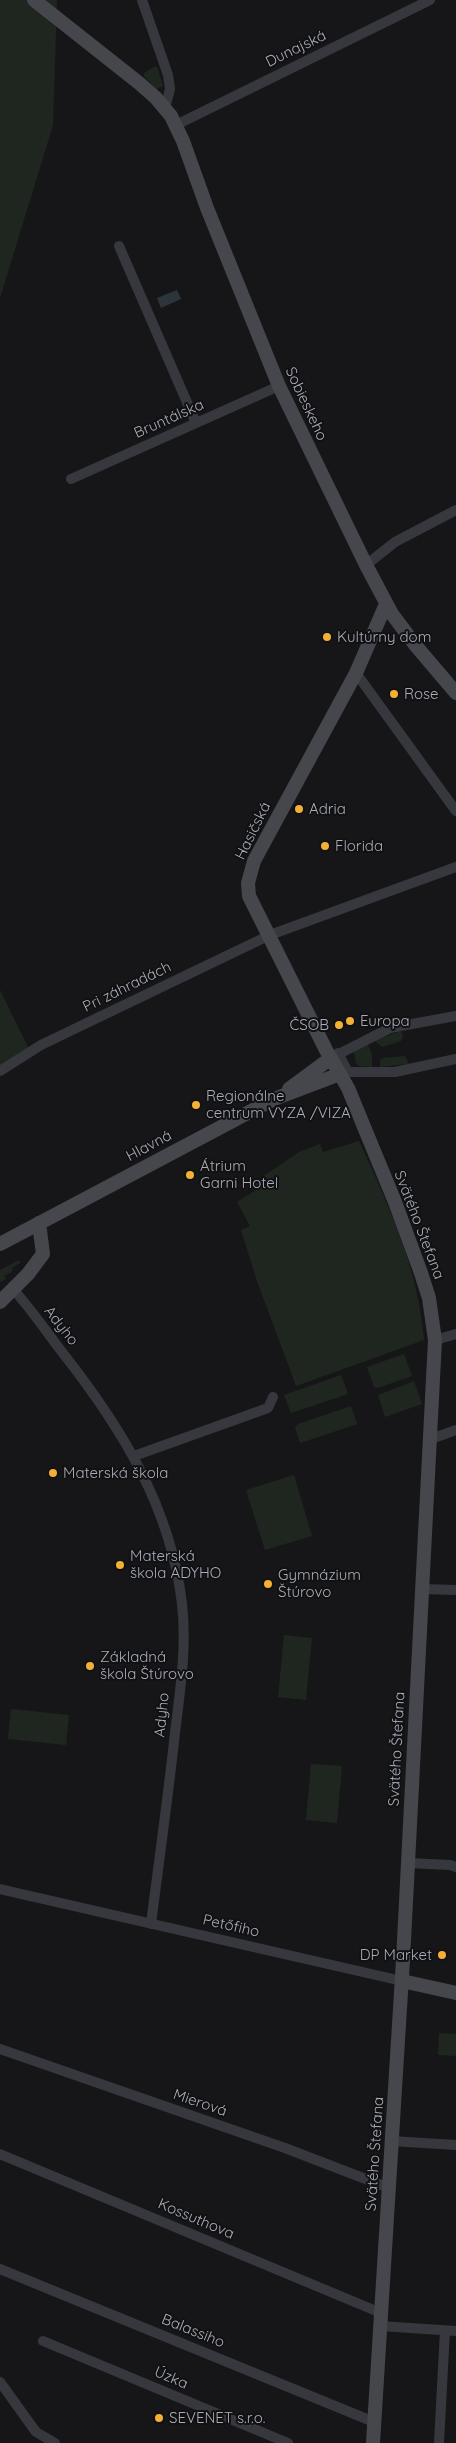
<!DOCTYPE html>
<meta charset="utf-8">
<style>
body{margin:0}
canvas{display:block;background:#161618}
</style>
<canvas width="456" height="2443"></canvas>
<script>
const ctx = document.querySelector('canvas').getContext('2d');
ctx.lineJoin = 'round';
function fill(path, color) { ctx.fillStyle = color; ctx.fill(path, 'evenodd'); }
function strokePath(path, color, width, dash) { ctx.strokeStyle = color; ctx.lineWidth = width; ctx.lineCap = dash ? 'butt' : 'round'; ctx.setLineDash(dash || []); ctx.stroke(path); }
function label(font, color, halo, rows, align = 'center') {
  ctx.font = font + ' Quicksand,sans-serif'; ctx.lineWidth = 4; ctx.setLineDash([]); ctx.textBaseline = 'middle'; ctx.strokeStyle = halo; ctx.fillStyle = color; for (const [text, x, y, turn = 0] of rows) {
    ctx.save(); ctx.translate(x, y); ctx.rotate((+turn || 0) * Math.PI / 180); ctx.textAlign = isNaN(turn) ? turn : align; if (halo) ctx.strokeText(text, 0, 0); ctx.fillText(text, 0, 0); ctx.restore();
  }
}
fill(new Path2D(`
 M0,0h57l-4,125 -53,173z
 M154,67h3l6,19 -7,3 -12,-13v-3z
 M0,990l28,57 -1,13 -27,15z
 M401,1031l2,6 -2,4 -19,6 -8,-7z
 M368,1044l4,11v12l-13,-1 -3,-3 -2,-11z
 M405,1056l4,8 -29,3v-7l3,-2z
 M359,1141c29,63 60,129 65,199l-128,46 -39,-105 -16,-51 9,-4 -13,-24 19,-12 -4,-6 47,-32 21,-8 3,8z
 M19,1260l1,3 -8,5 1,3 -9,5 2,3 -6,3v-12z
 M404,1354l8,22 -34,12 -4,-1 -7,-20z
 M341,1375l7,19 -57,19 -7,-18z
 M414,1381l8,23 -37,13 -7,-22z
 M351,1406l6,18 -57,19 -5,-15 3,-4z
 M294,1475l18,61 -47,14 -19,-60z
 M284,1635l28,3 -6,62 -28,-3z
 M11,1709l58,6 -3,30 -58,-6z
 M311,1764l31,2 -5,57 -31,-3z
 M439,2033l17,1v22l-18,-1z`), '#1e261f');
fill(new Path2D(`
 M177,290l4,9 -20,9 -4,-10z`), '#2c353c');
strokePath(new Path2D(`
 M142,0l26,75 2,14 -5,19
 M176,125l254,-125
 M119,246l77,177
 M71,479l208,-93
 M366,565l29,-23 61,-32
 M356,673l100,138
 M338,1053l10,19h47l61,-13
 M331,1058l59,-30 66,-12
 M0,1071l41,-26 229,-110 186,-68
 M13,1289c18,20 33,42 49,63 59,75 109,155 120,252 5,42 -2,87 -7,129 -7,64 -16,128 -24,191
 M435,1340l21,-6
 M431,1439l25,-9
 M134,1456l134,-48 5,-11
 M422,1589l34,1
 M408,1863l42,2 6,2
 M0,1889l402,92
 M0,2049l285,99 104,40
 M391,2141l65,4
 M0,2154l381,159
 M0,2269l374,153
 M380,2326l76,5
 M43,2341l245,102
 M0,2382l36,50 19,11
 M439,2443l6,-113`), '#37383d', 10);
strokePath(new Path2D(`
 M34,0l105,83 17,15 15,18 12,25 24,67 72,178 87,179 26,49 24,32 40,47
 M289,1089l42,-31
 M0,1244l274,-145 66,-25
 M0,1302l28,-28 15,-20 -4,-31
 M402,1981l54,12
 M373,2443l30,-483 32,-620 -6,-42 -8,-25 -26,-71 -47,-114 -22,-38 -77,-154 -1,-13 6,-22 102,-188 30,-69`), '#45474d', 14);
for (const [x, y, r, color] of [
 [327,637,5,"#f2b134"],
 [394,694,5,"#f2b134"],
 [299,809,5,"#f2b134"],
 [325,846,5,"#f2b134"],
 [350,1021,5,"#f2b134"],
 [339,1025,5,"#f2b134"],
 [196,1105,5,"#f2b134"],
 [190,1175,5,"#f2b134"],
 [53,1473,5,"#f2b134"],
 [120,1565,5,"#f2b134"],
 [268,1584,5,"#f2b134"],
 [90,1666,5,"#f2b134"],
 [442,1955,5,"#f2b134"],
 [159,2418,5,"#f2b134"]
]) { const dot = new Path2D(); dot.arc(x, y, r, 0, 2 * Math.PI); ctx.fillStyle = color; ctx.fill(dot); strokePath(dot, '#111113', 2); }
label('15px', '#a8adb8', '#111113', [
 ["Dunajská",296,49,-26],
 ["Sobieskeho",306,404,65],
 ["Bruntálska",169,419,-24],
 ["Hasičská",253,831,-64],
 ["Pri záhradách",127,987,-26],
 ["Hlavná",149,1146,-28],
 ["Svätého Štefana",419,1225,69],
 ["Adyho",61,1326,52],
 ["Adyho",162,1715,-84],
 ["Svätého Štefana",397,1749,-87],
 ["Petőfiho",231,1926,13],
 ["Mierová",200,2103,19],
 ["Svätého Štefana",375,2154,-86],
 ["Kossuthova",196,2219,23],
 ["Balassiho",193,2331,22],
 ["Úzka",171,2378,23]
]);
label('15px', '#a8adb8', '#111113', [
 ["Kultúrny dom",337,637],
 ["Rose",404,694],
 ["Adria",309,809],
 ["Florida",335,846],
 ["Europa",360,1021],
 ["ČSOB",329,1025,"right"],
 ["Regionálne",206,1096],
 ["centrum VYZA /VIZA",206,1113],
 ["Átrium",200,1166],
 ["Garni Hotel",200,1183],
 ["Materská škola",63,1473],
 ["Materská",130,1556],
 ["škola ADYHO",130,1573],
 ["Gymnázium",278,1575],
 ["Štúrovo",278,1592],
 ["Základná",100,1657],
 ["škola Štúrovo",100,1674],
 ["DP Market",432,1955,"right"],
 ["SEVENET s.r.o.",169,2418]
], 'left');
</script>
